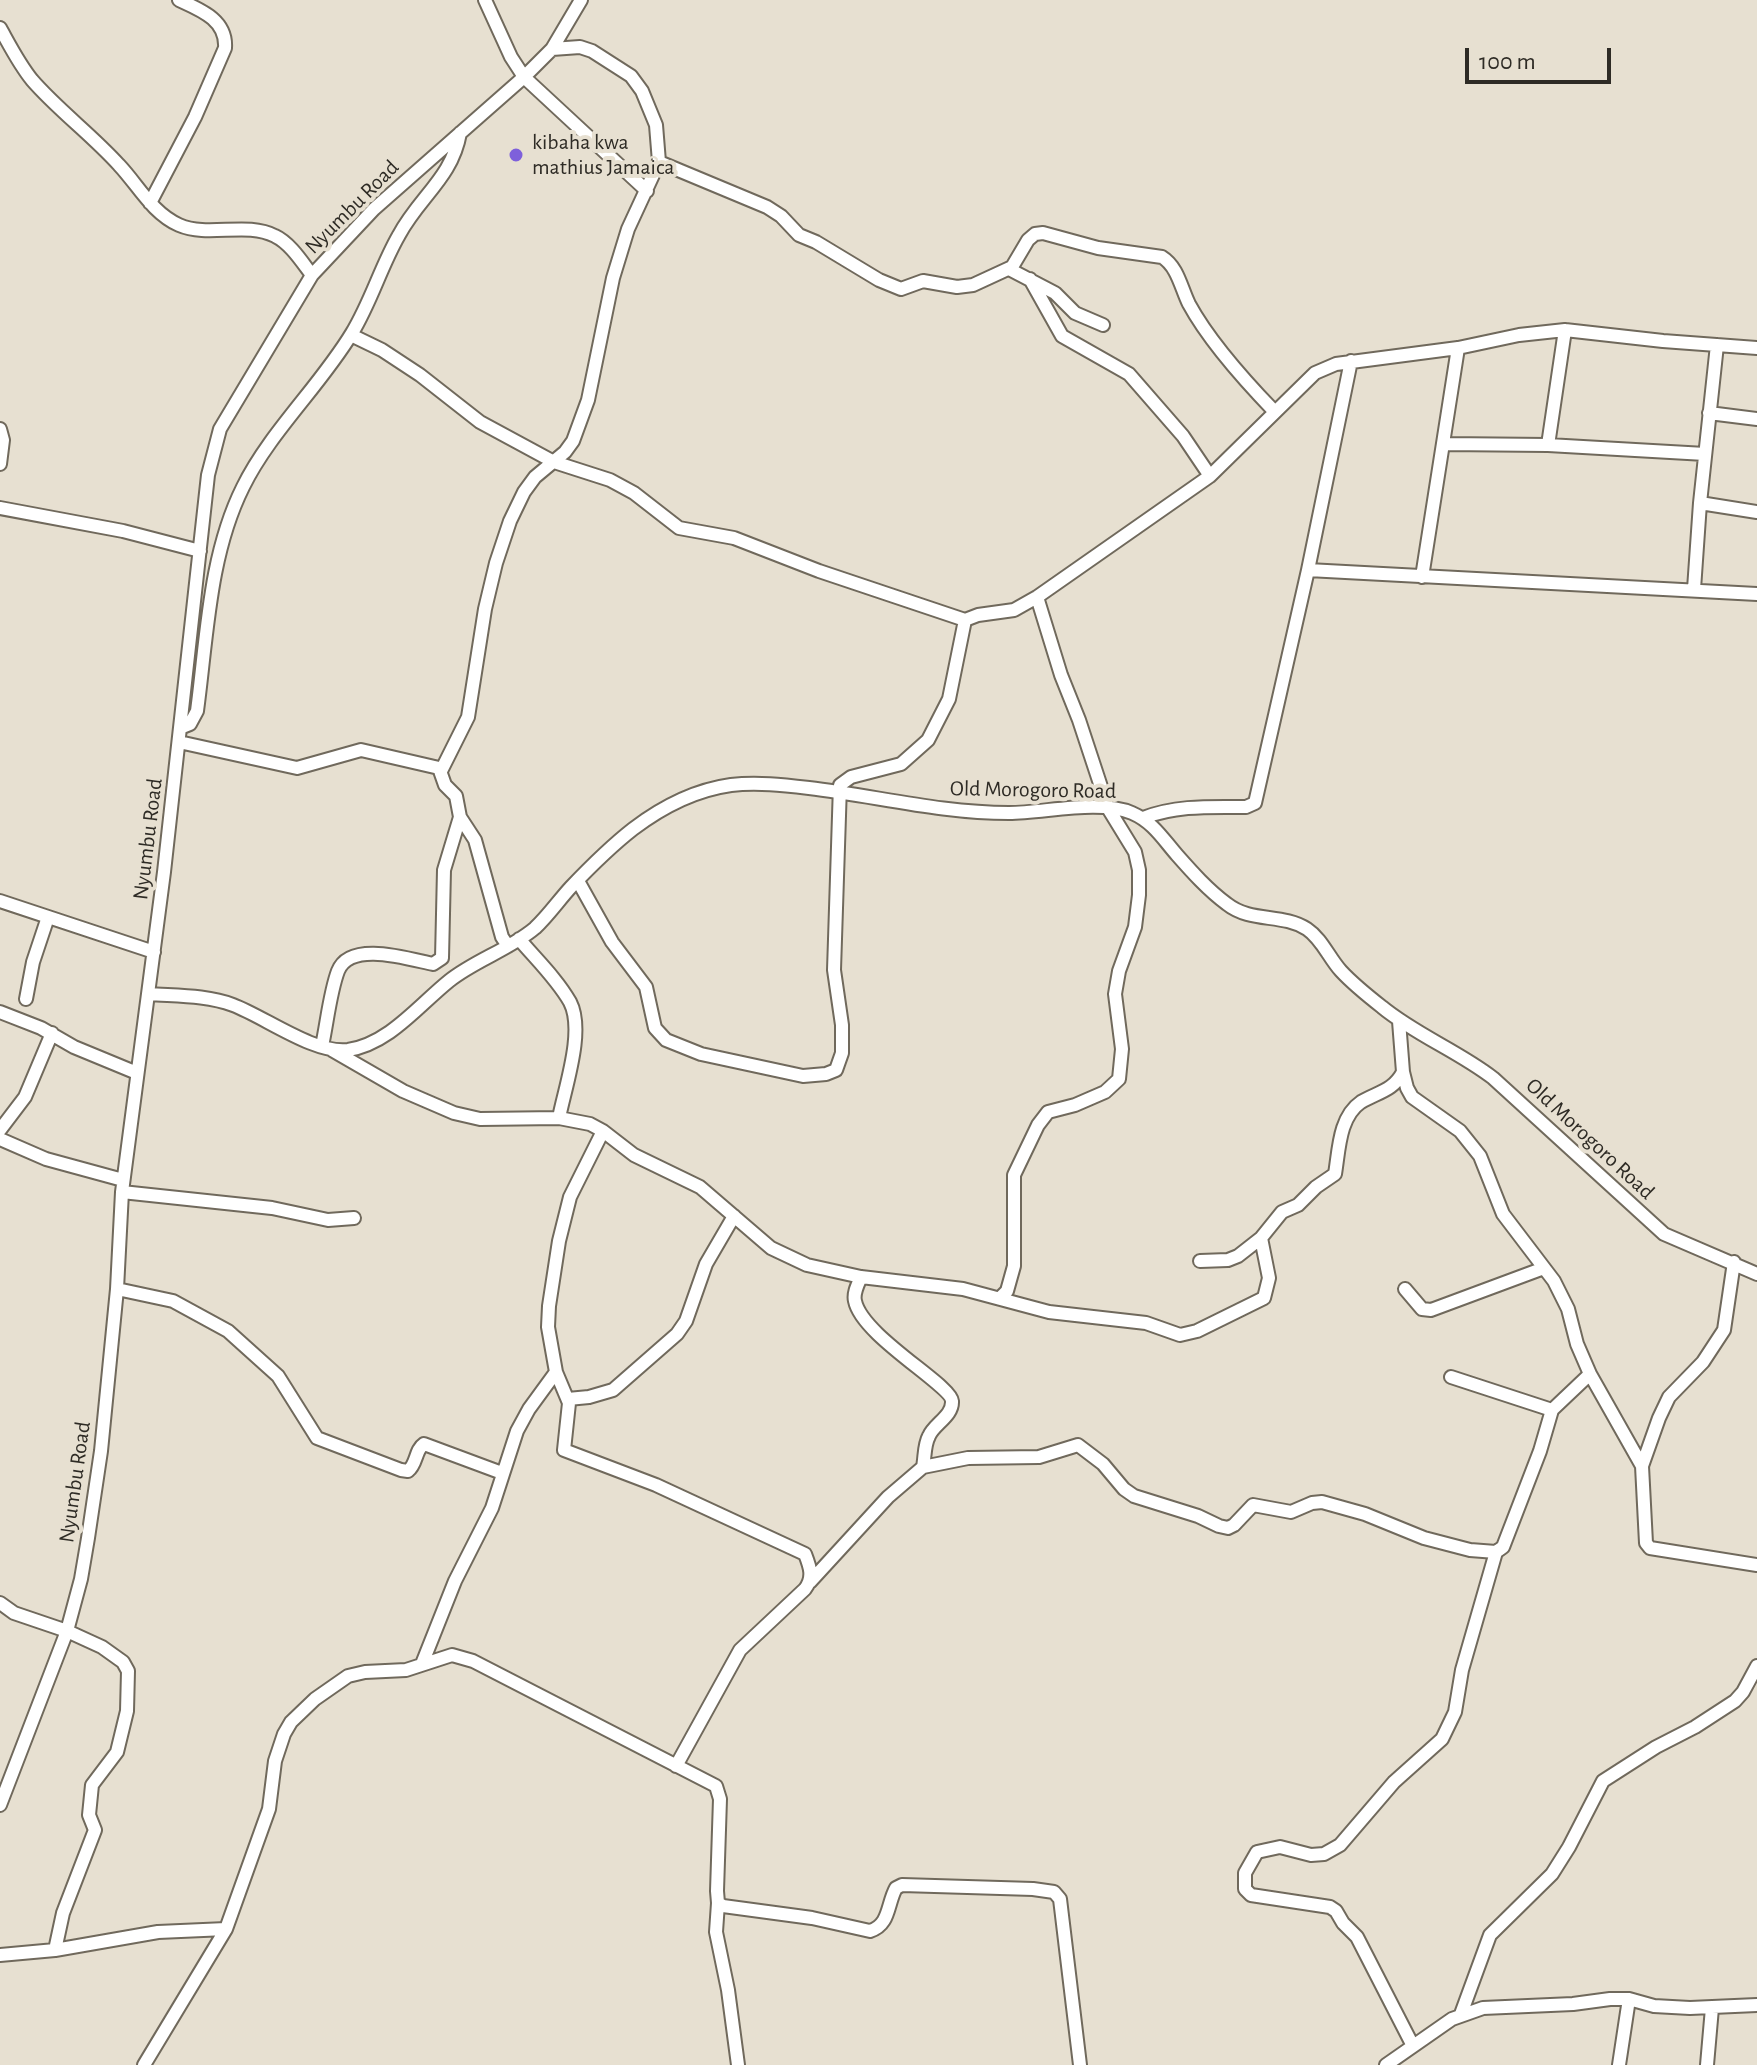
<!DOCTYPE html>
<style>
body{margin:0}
#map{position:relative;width:1757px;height:2065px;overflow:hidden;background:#e7e0d1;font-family:"Alegreya Sans",sans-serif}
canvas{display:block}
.scale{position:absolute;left:1465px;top:48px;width:146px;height:36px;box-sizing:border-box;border:4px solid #2e2b25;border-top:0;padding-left:10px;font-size:24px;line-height:28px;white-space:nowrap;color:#2e2b25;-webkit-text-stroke:6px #e7e0d1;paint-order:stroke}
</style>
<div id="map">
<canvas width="1757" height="2065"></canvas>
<div class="scale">100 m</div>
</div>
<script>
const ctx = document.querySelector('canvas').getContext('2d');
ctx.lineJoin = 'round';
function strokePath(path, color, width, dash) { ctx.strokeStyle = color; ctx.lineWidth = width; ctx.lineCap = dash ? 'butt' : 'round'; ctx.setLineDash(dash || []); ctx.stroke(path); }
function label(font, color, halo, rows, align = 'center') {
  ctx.font = font + ' "Alegreya Sans",sans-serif'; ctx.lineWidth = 8; ctx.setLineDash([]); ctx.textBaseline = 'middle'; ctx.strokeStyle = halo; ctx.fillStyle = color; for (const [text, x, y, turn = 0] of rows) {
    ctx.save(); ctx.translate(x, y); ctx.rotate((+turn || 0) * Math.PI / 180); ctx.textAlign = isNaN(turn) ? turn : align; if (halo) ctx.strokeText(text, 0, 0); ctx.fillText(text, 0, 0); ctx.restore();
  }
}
const minor = new Path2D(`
 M485,0l26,57 13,20 123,114
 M0,28c10,18 19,36 32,52 26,30 60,55 87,85 19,20 33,48 60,60 30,13 67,-4 96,11 15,7 27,26 37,39
 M659,162l108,45 14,9 18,19 17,7 63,38 22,9 22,-8 34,6 16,-2 39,-18 16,-27 7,-6 8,-1 55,15 64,9c16,10 19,31 27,47 19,35 57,78 85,107
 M150,203l45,-86 30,-69c2,-28 -24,-38 -46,-48
 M1009,269l46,24 20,20 28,12
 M1030,279l32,57 67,38 54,62 27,40
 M351,335l31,15 38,25 60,47 74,40 56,18 24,13 45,35 55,10 85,33 146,49
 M1709,413l48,6
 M0,429l3,11 -3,24
 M1444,444l104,1 157,9
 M1548,445l17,-115
 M1700,503l57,9
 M0,508l123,23 77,20
 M1308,570l449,24
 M1422,577l36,-229
 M1694,589l6,-86 17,-158
 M180,728l10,-4 7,-13c10,-74 12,-156 46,-224 27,-55 77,-101 109,-154 19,-31 29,-67 47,-98 21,-39 53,-57 61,-102
 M179,742l118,26 64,-18 78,18 6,17 11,11 4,21 15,23 27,97 6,9
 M441,771l27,-54 17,-108 11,-46 14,-42 14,-29 11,-15 30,-25 8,-11 15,-41 25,-122 15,-49 31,-67 -3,-37 -14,-34 -11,-15 -39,-25 -12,-4 -28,2
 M1143,818c34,-13 67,-11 103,-11l9,-4 53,-233 43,-209
 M578,881l34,61 34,45 9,41 11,12 35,14 102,22 23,-2 10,-4 6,-17v-28l-8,-55 6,-185 11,-8 50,-13 27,-24 21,-41 16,-79 13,-5 36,-5 23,-13 173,-121 105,-103 21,-9 122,-16 61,-13 46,-5 98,11 94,7
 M0,901l154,51
 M519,939c17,20 38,40 51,63 15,29 -5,85 -11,116
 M149,994c27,2 58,1 84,11 32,12 81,49 115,45 41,-6 71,-45 101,-69 26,-21 60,-31 86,-53 13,-12 24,-28 36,-41 20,-21 39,-40 62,-58 29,-22 62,-39 98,-44 26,-3 52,0 78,3 67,8 132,25 200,25 36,0 90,-14 123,0 21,9 31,26 45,42 15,17 31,35 50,49 24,19 55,9 80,25 15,10 22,29 34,42 12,13 27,25 41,36 34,28 76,44 111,71l171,156 93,40
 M26,999l7,-37 15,-45
 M0,1012l41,16 33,19 63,26
 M1399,1021l4,51 4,16 5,9 48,34 20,25 23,58 51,67 14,28 9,35 13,30 52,92 4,77 4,5 107,17
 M322,1046c5,-23 8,-54 16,-75 12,-31 71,-12 95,-7l9,-6 2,-88 16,-53
 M332,1050l71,41 51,22 26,6 79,-1 31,6 13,7 31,24 66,32 71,61 36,17 54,12 102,12 86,23 97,11 34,12 17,-4 67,-33 5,-20 -8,-40
 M0,1130l25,-33 27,-64
 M603,1131l-33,66 -11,44 -10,65 -1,21 8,45 13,31 -5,47 92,35 149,69c5,13 9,23 0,35l-65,61 -64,116
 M0,1139l46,20 77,21
 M122,1192l150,16 56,12 26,-2
 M1200,1261l28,-1 10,-4 23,-18 21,-26 16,-7 18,-18 19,-13c4,-24 4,-57 26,-72 17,-10 32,-11 42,-30
 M117,1289l56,12 55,30 50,45 39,62 84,32 7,1c9,-7 7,-21 16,-27l78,29
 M1405,1289l17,20 9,1 113,-42
 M1000,1298l7,-7 7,-25v-91l24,-50 10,-13 27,-7 30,-13 14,-13 3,-30 -7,-55 4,-23 16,-44 4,-32v-25l-4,-18 -27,-44 -29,-88 -18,-45 -24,-78
 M1451,1377l101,33
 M568,1399l21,-2 24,-7 64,-56 9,-13 20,-57 28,-48
 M1642,1466l17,-48 10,-21 34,-35 21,-32 10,-68
 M923,1467l45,-9 71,-1 39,-12 25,19 21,25 10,7 64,20 21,10 9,2 6,-3 19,-20 38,7 21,-9 10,-1 43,12 59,24 46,12 26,2 7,-5 37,-96 12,-41 38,-36
 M810,1582l78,-85 35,-30c2,-10 1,-22 6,-31 5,-12 24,-20 23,-35 -1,-16 -90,-65 -97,-100 -2,-8 3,-17 6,-24
 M0,1603l14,10 53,18 35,16 21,15 5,9 -1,40 -10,41 -25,33 -3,30 6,15 -32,83 -8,37
 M422,1664l33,-83 37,-73 25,-77 12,-22 27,-37
 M0,1805l67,-174 14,-52 7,-41 13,-87 16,-162 5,-97 42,-320 44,-397 12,-46 92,-154 62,-66 150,-132 28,-28 29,-49
 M718,1903l-2,29 12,58 10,75
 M0,1955l55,-5 103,-18 68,-3 43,-120 6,-48 9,-27 7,-12 24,-23 33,-23 17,-4 41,-2 46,-15 21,6 243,125 4,13 -3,92 1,12 5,3 89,12 58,13c20,-6 17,-27 26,-43l6,-3 131,4 21,3 6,7 20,166
 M1461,2014l29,-79 62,-61 17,-27 34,-66 53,-34 39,-20 40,-26 8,-9 14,-26
 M1413,2046l-56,-109 -14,-14 -7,-12 -6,-4 -79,-12 -6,-6v-16l12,-21 23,-5 31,8 13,-1 16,-9 54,-63 48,-43 13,-27 7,-42 34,-118
 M144,2065l82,-136
 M1386,2065l66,-46 31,-11 90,-4 37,-5h19l25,7 36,2 67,-3
 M1619,2065l10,-66
 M1707,2065l5,-57`);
strokePath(minor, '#70695c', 16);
strokePath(minor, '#fff', 12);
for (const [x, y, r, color] of [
 [516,155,8,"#7e60db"]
]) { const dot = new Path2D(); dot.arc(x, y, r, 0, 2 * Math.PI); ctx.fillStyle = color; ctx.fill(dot); strokePath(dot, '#e7e0d1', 3); }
label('22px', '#2e2b25', '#e7e0d1', [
 ["kibaha kwa",532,142],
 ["mathius Jamaica",532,167]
], 'left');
label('22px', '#2e2b25', '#e7e0d1', [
 ["Nyumbu Road",352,207,-45],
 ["Old Morogoro Road",1033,790,1],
 ["Nyumbu Road",148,839,-83],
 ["Old Morogoro Road",1590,1139,43],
 ["Nyumbu Road",75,1482,-82]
]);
</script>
